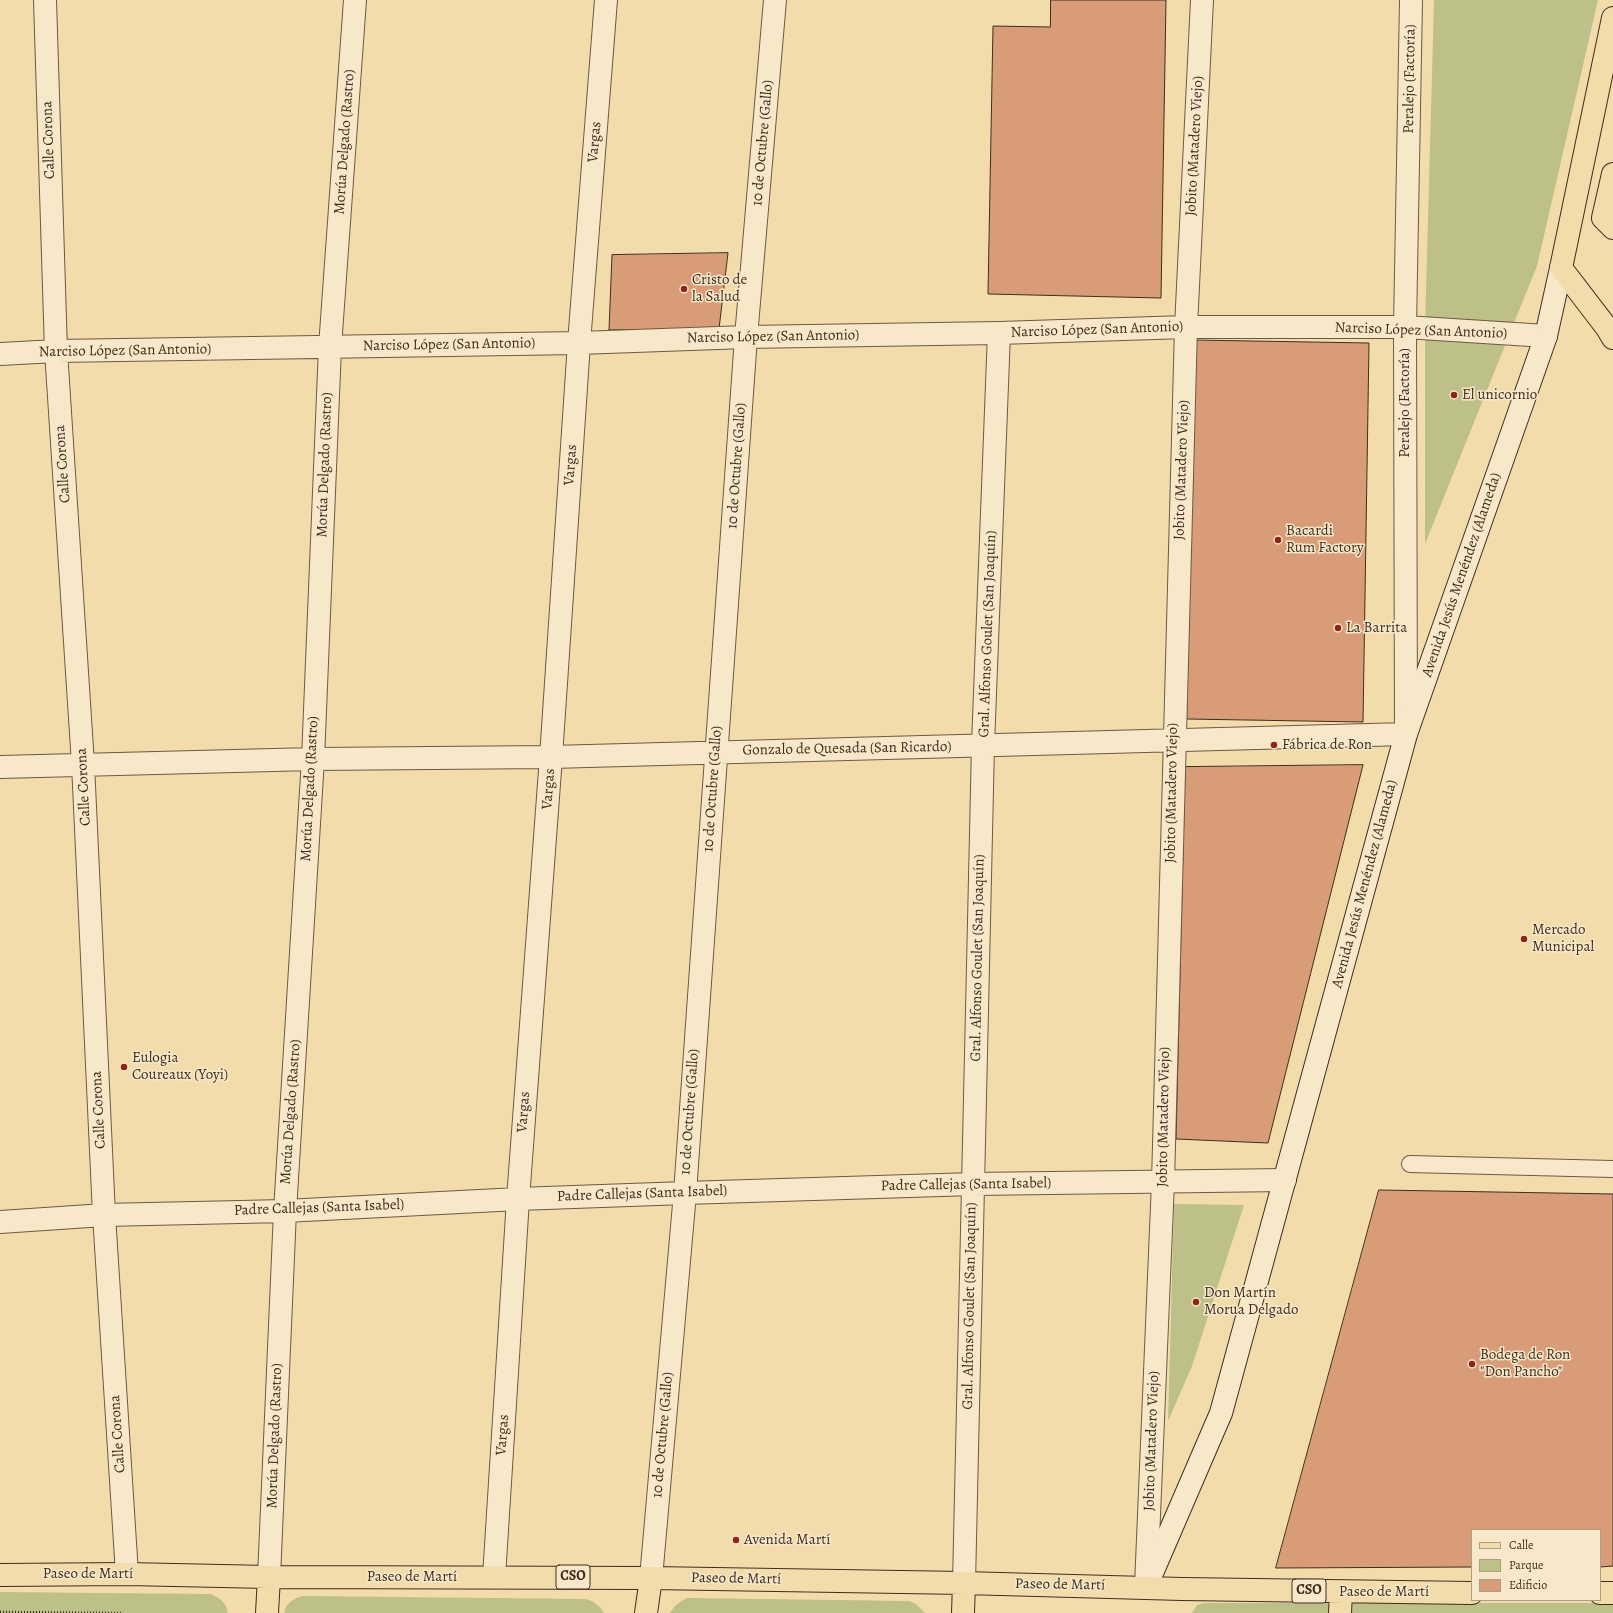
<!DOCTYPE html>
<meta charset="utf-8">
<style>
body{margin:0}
#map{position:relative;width:1613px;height:1613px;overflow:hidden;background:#f3dcac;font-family:Alegreya,serif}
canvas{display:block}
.legend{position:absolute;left:1471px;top:1529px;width:130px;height:72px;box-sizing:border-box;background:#f7e8c9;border:1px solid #ad9d85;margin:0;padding:5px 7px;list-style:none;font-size:12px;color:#3f2d20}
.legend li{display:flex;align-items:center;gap:8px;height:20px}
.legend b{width:20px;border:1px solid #ad9d85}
</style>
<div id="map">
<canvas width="1613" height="1613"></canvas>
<ul class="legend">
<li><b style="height:5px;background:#f3dcac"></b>Calle</li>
<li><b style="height:11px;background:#bdc088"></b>Parque</li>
<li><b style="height:11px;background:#d89d78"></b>Edificio</li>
</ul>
</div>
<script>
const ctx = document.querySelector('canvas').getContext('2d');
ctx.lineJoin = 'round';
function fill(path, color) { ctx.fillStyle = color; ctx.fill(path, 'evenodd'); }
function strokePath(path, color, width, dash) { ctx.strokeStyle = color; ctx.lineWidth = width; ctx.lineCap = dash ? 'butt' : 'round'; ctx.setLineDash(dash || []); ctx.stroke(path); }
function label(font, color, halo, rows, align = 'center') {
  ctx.font = font + ' Alegreya,serif'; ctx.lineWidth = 3; ctx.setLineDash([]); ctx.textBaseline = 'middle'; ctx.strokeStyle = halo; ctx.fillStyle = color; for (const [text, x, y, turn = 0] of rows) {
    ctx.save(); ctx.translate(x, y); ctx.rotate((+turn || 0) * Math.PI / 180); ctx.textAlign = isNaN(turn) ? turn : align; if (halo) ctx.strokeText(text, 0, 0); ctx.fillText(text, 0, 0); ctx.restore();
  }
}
fill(new Path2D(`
 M1434,0h164l-61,266 -112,278v-216z
 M1174,1204l70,1 -52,161 -24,55z
 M0,1592l210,2c10,4 16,8 18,19h-228z
 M302,1596l284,3c9,3 13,6 18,14h-320c2,-10 9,-14 18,-17z
 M687,1598l222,3 7,3 9,9h-255c5,-8 9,-11 17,-15z
 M1204,1603h409v10h-421l5,-8z`), '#bdc088');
const building = new Path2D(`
 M1051,0h115l-5,298 -173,-4 5,-268 57,1z
 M728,253l-9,76 -110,1 3,-75z
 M1193,340l176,3 -6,379 -176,-3z
 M1363,765l-95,378 -92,-4 9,-372z
 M1379,1190l234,4v372l-13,1v-37h-128v37l-196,1z`);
fill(building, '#d89d78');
strokePath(building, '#3f2d20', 1);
const lane = new Path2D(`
 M1410,1164l203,5`);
const street = new Path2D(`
 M45,0l11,351 27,413 21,451 23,359
 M0,354l56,-3 523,-8 167,-6 253,-4 187,-6h219l141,9
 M0,767l313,-8 238,-2 855,-23 -1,-407 6,-327
 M0,1222l104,-7 181,-4 233,-12 167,-6 288,-9 312,-4
 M269,1577l16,-366 28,-452 17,-412 25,-347
 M494,1577l24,-378 33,-442 28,-414 27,-343
 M651,1578l34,-385 61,-856 29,-337
 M964,1583l19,-838 16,-412
 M1146,1586l17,-404 23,-855 16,-327`);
const secondary = new Path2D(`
 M1146,1587l75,-174 185,-679 140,-398 15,-68`);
const primary = new Path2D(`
 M1613,18l-52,250 46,60 6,10
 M1613,174l-10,44 10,10
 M0,1575l127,-1 142,3 382,1 313,5 218,6 290,4
 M1600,1593h13
 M267,1613l2,-36
 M646,1613l5,-35
 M963,1613l1,-30
 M1340,1613l1,-21`);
strokePath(lane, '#6c5943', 18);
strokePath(street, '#6c5943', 24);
strokePath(secondary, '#3f2d20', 24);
strokePath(primary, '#3f2d20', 24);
strokePath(new Path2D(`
 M0,1612l123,1`), '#3f2d20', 2.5, [1, 2]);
strokePath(lane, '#f7e8c9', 16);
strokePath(street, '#f7e8c9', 22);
strokePath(secondary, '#f7e8c9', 22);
strokePath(primary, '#f3dcac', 22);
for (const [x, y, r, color] of [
 [684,289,4,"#8f2418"],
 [1454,395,4,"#8f2418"],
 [1278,540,4,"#8f2418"],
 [1338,628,4,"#8f2418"],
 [1274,745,4,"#8f2418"],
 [1524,939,4,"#8f2418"],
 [124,1067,4,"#8f2418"],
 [1196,1302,4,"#8f2418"],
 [1472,1364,4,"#8f2418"],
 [736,1540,4,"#8f2418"]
]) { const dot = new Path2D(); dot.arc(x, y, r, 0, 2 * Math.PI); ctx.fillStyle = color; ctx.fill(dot); strokePath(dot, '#f7e8c9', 1.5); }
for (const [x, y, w] of [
 [573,1577,34],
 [1309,1591,34]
]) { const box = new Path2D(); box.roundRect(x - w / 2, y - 12, w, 24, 3); ctx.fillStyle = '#f7e8c9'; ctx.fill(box); strokePath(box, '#3f2d20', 1); }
label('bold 14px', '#3f2d20', null, [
 ["CSO",573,1577],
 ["CSO",1309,1591]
]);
label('15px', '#3f2d20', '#f7e8c9', [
 ["Peralejo (Factoría)",1410,79,-89],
 ["Calle Corona",49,140,-92],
 ["Morúa Delgado (Rastro)",345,142,-86],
 ["Vargas",595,142,-85],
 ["10 de Octubre (Gallo)",763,143,-85],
 ["Jobito (Matadero Viejo)",1195,146,-87],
 ["Narciso López (San Antonio)",1097,330,-2],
 ["Narciso López (San Antonio)",1421,331,2],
 ["Narciso López (San Antonio)",773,337,-1],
 ["Narciso López (San Antonio)",449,345,-1],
 ["Narciso López (San Antonio)",125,351,-1],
 ["Peralejo (Factoría)",1405,403,-90],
 ["Calle Corona",63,464,-94],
 ["Morúa Delgado (Rastro)",325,465,-88],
 ["Vargas",571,465,-86],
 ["10 de Octubre (Gallo)",737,466,-86],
 ["Jobito (Matadero Viejo)",1182,470,-88],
 ["Avenida Jesús Menéndez (Alameda)",1462,575,-71],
 ["Gral. Alfonso Goulet (San Joaquín)",988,634,-88],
 ["Gonzalo de Quesada (San Ricardo)",847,749,-1],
 ["Calle Corona",84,787,-93],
 ["Morúa Delgado (Rastro)",310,789,-87],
 ["Vargas",549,789,-86],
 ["10 de Octubre (Gallo)",713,789,-86],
 ["Jobito (Matadero Viejo)",1172,793,-89],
 ["Avenida Jesús Menéndez (Alameda)",1365,884,-75],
 ["Gral. Alfonso Goulet (San Joaquín)",978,958,-89],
 ["Calle Corona",99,1110,-93],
 ["Morúa Delgado (Rastro)",291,1112,-86],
 ["Vargas",524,1112,-86],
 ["10 de Octubre (Gallo)",690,1112,-86],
 ["Jobito (Matadero Viejo)",1164,1117,-89],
 ["Padre Callejas (Santa Isabel)",966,1185,-1],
 ["Padre Callejas (Santa Isabel)",642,1194,-2],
 ["Padre Callejas (Santa Isabel)",319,1208,-2],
 ["Gral. Alfonso Goulet (San Joaquín)",970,1306,-89],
 ["Calle Corona",118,1434,-94],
 ["Vargas",503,1435,-86],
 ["10 de Octubre (Gallo)",663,1435,-85],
 ["Morúa Delgado (Rastro)",275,1436,-88],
 ["Jobito (Matadero Viejo)",1152,1441,-88],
 ["Paseo de Martí",88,1574],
 ["Paseo de Martí",412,1577],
 ["Paseo de Martí",736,1579,1],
 ["Paseo de Martí",1060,1585,1],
 ["Paseo de Martí",1384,1592]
]);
label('15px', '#3f2d20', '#f7e8c9', [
 ["Cristo de",692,280],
 ["la Salud",692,297],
 ["El unicornio",1462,395],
 ["Bacardi",1286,531],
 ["Rum Factory",1286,548],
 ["La Barrita",1346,628],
 ["Fábrica de Ron",1282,745],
 ["Mercado",1532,930],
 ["Municipal",1532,947],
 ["Eulogia",132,1058],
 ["Coureaux (Yoyi)",132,1075],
 ["Don Martín",1204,1293],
 ["Morua Delgado",1204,1310],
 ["Bodega de Ron",1480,1355],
 ["\"Don Pancho\"",1480,1372],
 ["Avenida Martí",744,1540]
], 'left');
</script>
